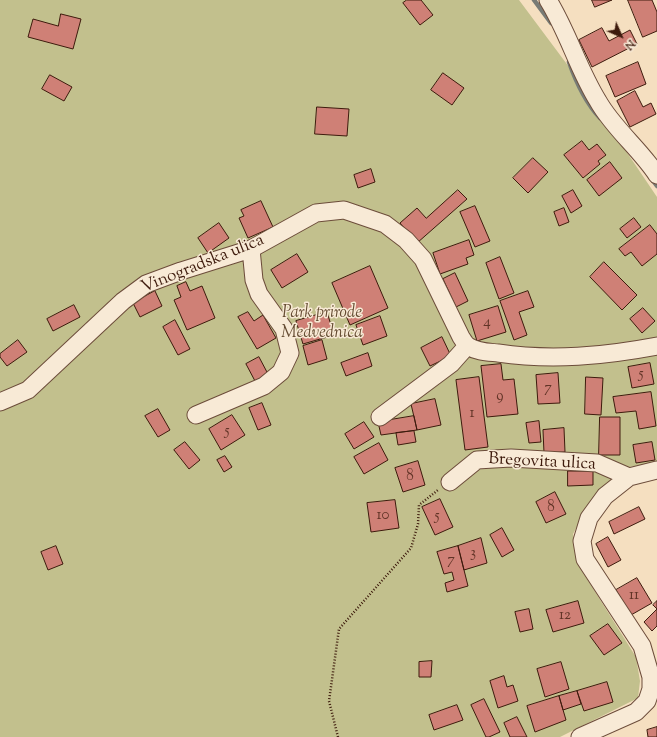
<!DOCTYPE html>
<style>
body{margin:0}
#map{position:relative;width:657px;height:737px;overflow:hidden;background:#f5dfc0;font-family:"Sorts Mill Goudy",serif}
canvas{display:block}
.north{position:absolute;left:601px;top:16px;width:40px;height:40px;-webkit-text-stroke:3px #f8ead6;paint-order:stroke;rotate:135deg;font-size:11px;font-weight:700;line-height:16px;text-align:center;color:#3e1b0d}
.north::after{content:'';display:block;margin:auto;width:14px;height:18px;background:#3e1b0d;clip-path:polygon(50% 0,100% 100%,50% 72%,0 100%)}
</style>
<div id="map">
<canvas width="657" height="737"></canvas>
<div class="north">N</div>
</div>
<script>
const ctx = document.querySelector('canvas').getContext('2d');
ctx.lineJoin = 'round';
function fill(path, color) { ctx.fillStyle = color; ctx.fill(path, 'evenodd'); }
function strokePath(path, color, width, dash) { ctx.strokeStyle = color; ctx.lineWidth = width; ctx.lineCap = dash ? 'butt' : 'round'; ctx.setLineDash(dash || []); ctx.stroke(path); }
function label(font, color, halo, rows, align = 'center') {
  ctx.font = font + ' "Sorts Mill Goudy",serif'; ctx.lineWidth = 3; ctx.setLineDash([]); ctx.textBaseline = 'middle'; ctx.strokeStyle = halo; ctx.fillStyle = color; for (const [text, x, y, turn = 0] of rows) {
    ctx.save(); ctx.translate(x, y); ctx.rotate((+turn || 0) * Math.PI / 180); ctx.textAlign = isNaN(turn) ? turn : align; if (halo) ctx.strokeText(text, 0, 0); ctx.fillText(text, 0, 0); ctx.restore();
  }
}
fill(new Path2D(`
 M0,0h519l53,71 85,126v265l-33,6 -37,40 -14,26 6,32 57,91 4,24 -2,17 -78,39h-560z`), '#c2c08d');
strokePath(new Path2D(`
 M534,0l17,23
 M569,62c7,20 16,40 31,56
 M651,178l6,8`), '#787b75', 4.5);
const building = new Path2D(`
 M407,0h14l12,15 -13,10 -17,-22z
 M592,0h20l-17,7z
 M628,0h24l5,12v19l-14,6z
 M61,14l20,5 -8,30 -45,-12 5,-18 25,7z
 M602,28l7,13 21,-11 7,14 -45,23 -13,-27z
 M638,62l8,22 -31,13 -9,-21z
 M443,73l21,15 -12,17 -21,-15z
 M50,75l22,12 -8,14 -22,-12z
 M635,91l8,16 8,-4 5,11 -26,13 -13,-26z
 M317,107l32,2 -2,27 -32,-2z
 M582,141l7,9 8,-6 9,11 -8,6 2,3 -17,14 -19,-23z
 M533,158l15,14 -20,21 -15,-15z
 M610,162l12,16 -23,18 -12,-16z
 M371,169l4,13 -17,6 -4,-13z
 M458,190l9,9 -50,44 -17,-20 17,-15 9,10z
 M573,190l9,16 -11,7 -9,-17z
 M261,201l12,26 -25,11 -9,-20 5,-2 -3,-6z
 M475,206l15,35 -15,6 -15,-35z
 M564,208l5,14 -10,4 -5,-14z
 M634,218l7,9 -14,11 -7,-9z
 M219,223l10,15 -21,15 -10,-15z
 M650,225l7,9v20l-15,12 -11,-14 -6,4 -6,-7z
 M469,240l5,15 -8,3 2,6 -28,10 -7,-21z
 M297,254l11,18 -26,16 -11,-18z
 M500,257l14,36 -15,6 -13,-36z
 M604,262l33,33 -15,15 -32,-33z
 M370,266l18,42 -38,17 -18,-42z
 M455,273l13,28 -12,6 -13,-28z
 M186,282l4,9 12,-5 13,32 -28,12 -13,-30 7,-3 -4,-11z
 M155,291l7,15 -22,11 -7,-14z
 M528,291l6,16 -15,5 8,23 -13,5 -14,-39z
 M74,305l6,12 -27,14 -6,-12z
 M498,306l8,26 -29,9 -8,-26z
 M643,308l12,13 -13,12 -12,-14z
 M248,312l6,9 9,-6 13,23 -19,11 -19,-32z
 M327,312l7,23 -31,9 -7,-23z
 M380,316l7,20 -24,9 -7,-20z
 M175,320l15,29 -12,6 -15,-28z
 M442,337l9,19 -21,10 -9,-18z
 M18,340l9,12 -20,14 -7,-9v-3z
 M322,340l5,19 -19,6 -5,-19z
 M368,353l4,13 -26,10 -5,-13z
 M259,357l9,17 -13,7 -9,-17z
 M650,363l4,21 -22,4 -4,-21z
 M501,364l2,16 11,-1 4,35 -31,3 -6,-51z
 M558,373l2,30 -22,1 -2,-29z
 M479,377l9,70 -23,3 -9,-70z
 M586,377l17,1 -2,37 -16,-1z
 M651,392l5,34 -17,3 -3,-18 -20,2 -3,-16z
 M435,399l6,26 -24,5 -6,-26z
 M262,403l9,22 -13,5 -9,-22z
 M158,409l12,21 -12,7 -13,-21z
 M232,415l13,20 -24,15 -12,-21z
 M414,416l3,14 -36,5 -3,-13z
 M600,417h20v38h-21z
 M539,421l2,21 -12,1 -3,-20z
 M364,422l10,15 -20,12 -9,-15z
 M564,428l1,24 -21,1 -1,-23z
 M414,431l2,11 -18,3 -2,-12z
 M185,442l15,18 -11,9 -15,-19z
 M652,442l3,18 -19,3 -3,-18z
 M379,443l9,17 -24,14 -10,-17z
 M225,456l7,11 -8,5 -7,-12z
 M418,461l7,24 -22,7 -8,-24z
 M568,471h25v14l-25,1z
 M555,492l11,22 -20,9 -10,-21z
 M440,499l13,28 -18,8 -13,-28z
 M395,500l4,28 -28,4 -4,-29z
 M639,507l6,12 -31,15 -5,-12z
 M502,528l12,22 -12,7 -12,-22z
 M608,537l13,23 -13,7 -12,-23z
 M481,538l6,25 -23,7 -6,-24z
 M56,546l7,18 -15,6 -7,-18z
 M458,546l10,40 -21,6 -2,-9 9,-3 -2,-8 -8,2 -7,-22z
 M637,578l15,25 -21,12 -15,-25z
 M578,601l6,22 -31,9 -7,-22z
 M657,601v25l-5,5 -8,-9 13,-13 -4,-4z
 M529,609l4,20 -13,3 -5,-20z
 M608,624l14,19 -18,12 -14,-19z
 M432,661l-1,16h-12v-15z
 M561,662l8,27 -24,8 -8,-28z
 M504,676l3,11 6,-2 5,16 -20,7 -8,-27z
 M607,682l6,20 -29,9 -7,-20z
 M577,691l4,13 -18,6 -4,-14z
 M559,696l7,24 -31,12 -8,-26z
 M484,699l16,33 -11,5h-3l-15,-32z
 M457,705l6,15 -29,10 -5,-15z
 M517,717l10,20h-17l-6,-14z
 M657,727v10h-9l-1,-7z`);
fill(building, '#cf8076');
strokePath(building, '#3e1b0d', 1);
const street = new Path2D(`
 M548,0c20,32 30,69 50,101 15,27 42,48 59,74
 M0,402l28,-12 95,-89 23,-17 35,-13 70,-22 65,-36 28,-3 41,14 21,16 17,19 38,78c2,3 4,7 7,9 9,6 20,6 30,7 54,8 106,3 159,-7
 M196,415l68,-29 17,-14 9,-19 -6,-24 -25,-35 -5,-14 -3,-31
 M380,417l71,-53 16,-18
 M450,482l27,-22 34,-2 86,5 32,14
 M580,737l56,-25 11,-11 4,-12v-12l-9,-31 -57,-87 -3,-18 7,-23 16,-22 24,-19 28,-7`);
strokePath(street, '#6c4c3a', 19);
strokePath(new Path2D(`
 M338,737l-9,-36 10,-72 72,-81 7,-24 1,-19 19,-15`), '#3e1b0d', 2.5, [1, 2]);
strokePath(street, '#f8ead6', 17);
label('15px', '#623427', null, [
 ["4",487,323],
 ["5",641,375],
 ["7",548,389],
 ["9",500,397],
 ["1",472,414],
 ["5",227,432],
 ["8",410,477],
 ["8",551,508],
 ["10",383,516],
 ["5",437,517],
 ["3",473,554],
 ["7",451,561],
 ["11",634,596],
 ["12",565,616]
]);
label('17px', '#3e1b0d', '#f8ead6', [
 ["Vinogradska ulica",203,265,-22],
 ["Bregovita ulica",542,463,3]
]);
label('italic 17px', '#664d33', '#f8ead6', [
 ["Park prirode",322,314],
 ["Medvednica",322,334]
]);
</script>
